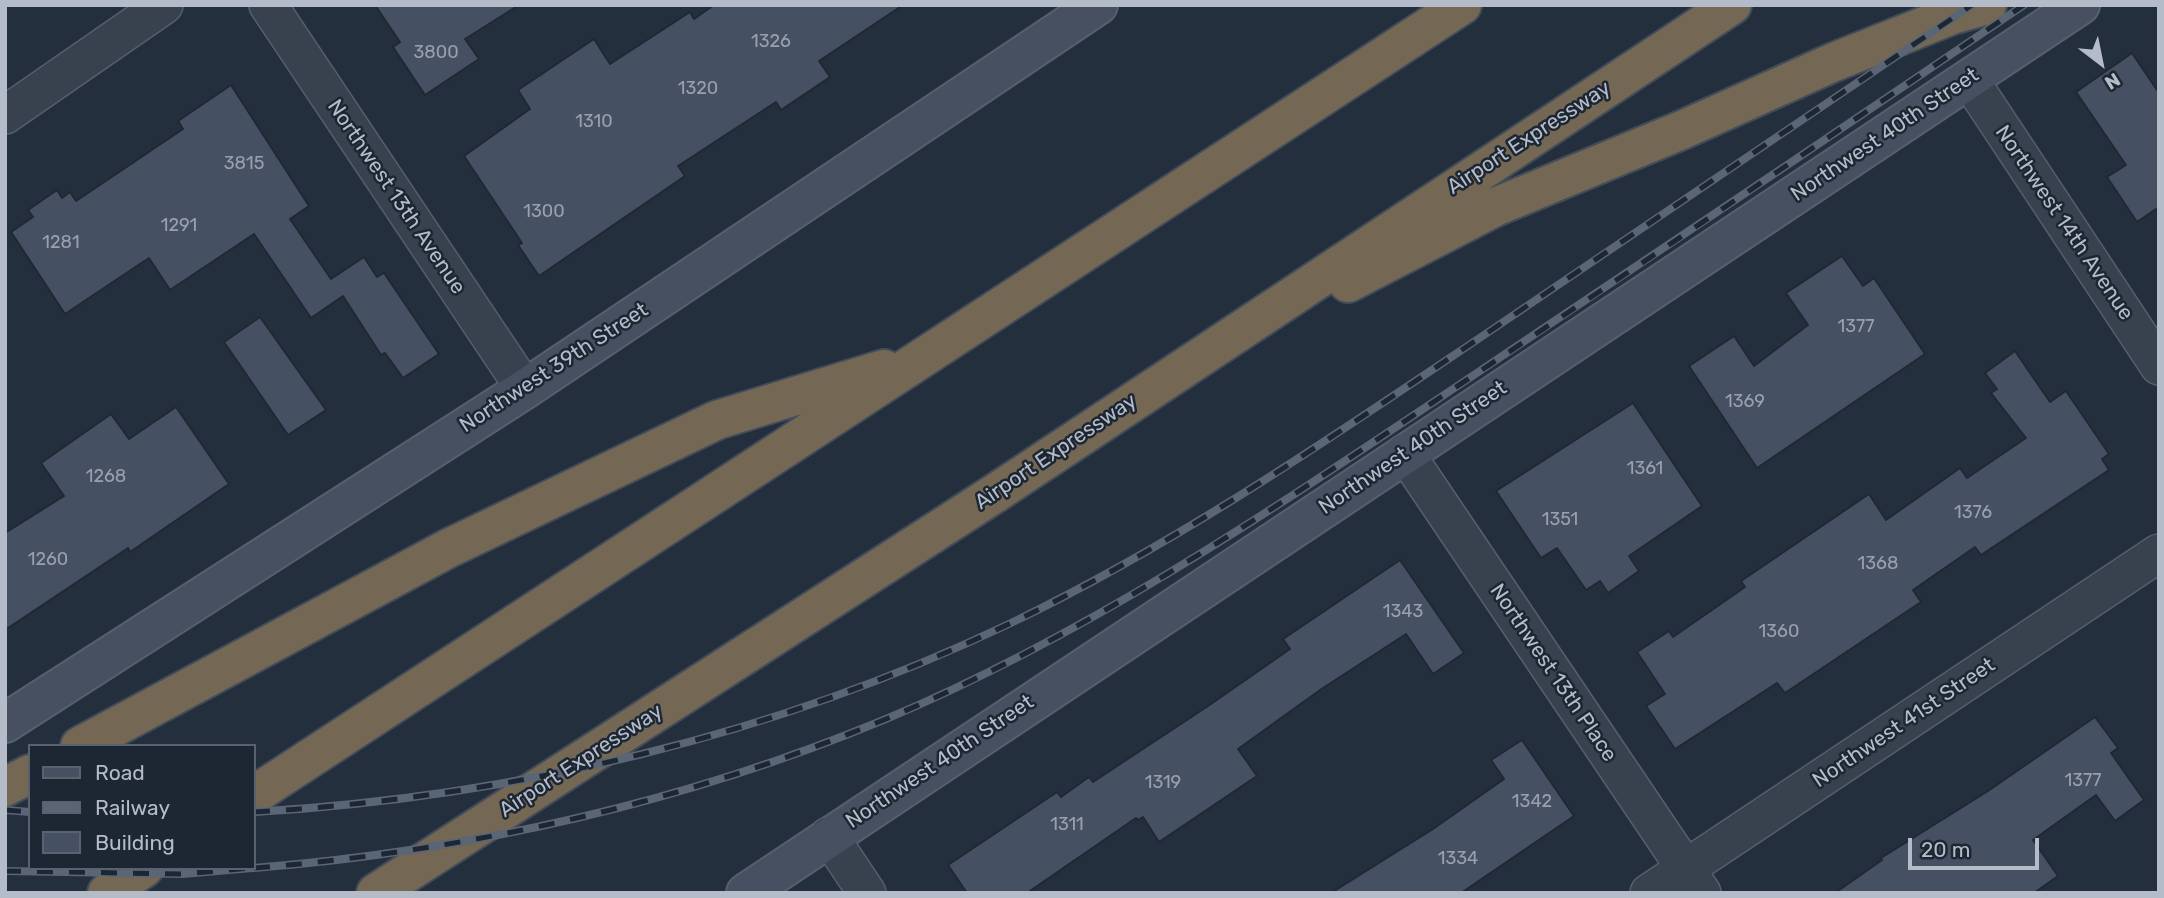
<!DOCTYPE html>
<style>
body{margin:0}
#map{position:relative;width:2164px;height:898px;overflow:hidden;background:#242f3e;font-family:Rubik,sans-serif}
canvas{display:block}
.frame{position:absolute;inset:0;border:7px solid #b4bcc9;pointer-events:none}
.legend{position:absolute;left:28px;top:744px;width:228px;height:126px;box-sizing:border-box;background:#1d2633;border:2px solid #59626f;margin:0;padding:9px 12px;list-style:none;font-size:21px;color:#b4bcc9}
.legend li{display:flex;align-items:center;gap:14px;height:35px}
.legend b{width:35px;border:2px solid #59626f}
.north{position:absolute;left:2066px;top:28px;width:70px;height:70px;-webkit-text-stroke:5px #1d2633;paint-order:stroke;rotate:148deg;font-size:19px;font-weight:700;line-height:28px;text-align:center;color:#b4bcc9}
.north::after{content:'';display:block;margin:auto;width:24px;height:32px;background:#b4bcc9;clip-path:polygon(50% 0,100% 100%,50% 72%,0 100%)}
.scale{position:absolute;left:1908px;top:838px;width:131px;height:32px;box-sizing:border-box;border:4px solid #b4bcc9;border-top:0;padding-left:9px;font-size:21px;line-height:24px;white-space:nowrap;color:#b4bcc9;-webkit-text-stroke:5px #1d2633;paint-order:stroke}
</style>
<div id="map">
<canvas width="2164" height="898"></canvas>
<div class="frame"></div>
<ul class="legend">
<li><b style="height:9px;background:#465061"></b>Road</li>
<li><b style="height:9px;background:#5a6575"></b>Railway</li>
<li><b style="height:19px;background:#455162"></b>Building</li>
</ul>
<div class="north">N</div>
<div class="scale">20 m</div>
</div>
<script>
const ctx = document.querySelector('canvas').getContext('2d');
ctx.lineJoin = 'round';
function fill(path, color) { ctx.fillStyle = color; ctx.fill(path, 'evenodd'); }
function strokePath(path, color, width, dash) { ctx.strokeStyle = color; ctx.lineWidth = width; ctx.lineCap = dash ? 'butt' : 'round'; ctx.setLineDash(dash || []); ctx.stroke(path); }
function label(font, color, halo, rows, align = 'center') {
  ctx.font = font + ' Rubik,sans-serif'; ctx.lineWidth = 5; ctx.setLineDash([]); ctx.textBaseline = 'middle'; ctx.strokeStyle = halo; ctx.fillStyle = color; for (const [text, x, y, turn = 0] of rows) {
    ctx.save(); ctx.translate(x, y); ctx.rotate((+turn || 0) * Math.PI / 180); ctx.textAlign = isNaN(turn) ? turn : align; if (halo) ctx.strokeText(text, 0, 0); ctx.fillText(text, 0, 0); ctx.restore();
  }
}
const building = new Path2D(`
 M375,5h144l-54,34 14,20 -54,36 -32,-48 7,-5z
 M714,5h189l-84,56 11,16 -49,33 -5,-8 -98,64 7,10 -146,100 -21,-31 4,-2 -58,-87 66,-47 -12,-19 76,-51 16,25 80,-52 4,7z
 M2132,53l27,40v120l-3,-4 -19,13 -30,-45 19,-12 -50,-73z
 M231,85l78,121 -19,13 41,60 33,-22 13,20 7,-4 55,81 -36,24 -18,-25 -4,2 -38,-59 -32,22 -57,-84 -84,56 -21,-32 -84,56 -54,-82 22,-15 -5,-7 29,-20 5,8 8,-6 6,9 107,-72 -5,-8z
 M1842,256l21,30 11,-8 51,76 -168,114 -68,-102 45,-30 20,30 54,-41 -22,-32z
 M260,317l66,93 -38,25 -64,-93z
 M2015,351l35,51 16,-11 43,63 -7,5 7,11 -128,85 -6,-8 -62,43 8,12 -136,91 -8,-10 -102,66 -29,-43 19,-12 -28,-42 32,-21 4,6 72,-50 -4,-6 128,-87 17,26 74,-52 7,10 59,-40 -35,-45 6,-4 -12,-16z
 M1633,403l69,103 -73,50 10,15 -31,22 -8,-12 -14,9 -29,-42 -16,10 -45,-67z
 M176,407l53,77 -99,68 -2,-4 -123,82v-97l59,-37 -23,-33 70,-49 18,25z
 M1400,560l64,93 -31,21 -27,-40 -86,56 -82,59 19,27 -98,66 -16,-25 -5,3 -2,-2 -109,75h-60l-19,-28 109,-73 4,5 28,-20 4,5 115,-76 82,-57 -7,-10z
 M2095,717l23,31 -7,5 33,47 -29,21 -19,-26 -63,45 25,36 -24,17h-199l47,-33 -1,-2 107,-67z
 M1522,740l52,76 -113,77h-130l102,-64 71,-50 -13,-19z`);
fill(building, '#455162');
strokePath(building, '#1f2835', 2);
const minor = new Path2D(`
 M268,5l257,384
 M1969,79l190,287
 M5,115l159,-110
 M1405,453l297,440
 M829,836l38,57
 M1649,893l510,-340`);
const secondary = new Path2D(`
 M5,723l520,-334 573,-384
 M746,893l1334,-888`);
const motorway = new Path2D(`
 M1348,283l147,-76 187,-77 152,-68 118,-47 35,-10
 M80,746l369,-198 268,-128 167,-51
 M5,787l25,-13
 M254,795l1208,-790
 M107,893l37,-25
 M376,893l621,-401 735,-487`);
strokePath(minor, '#565f6c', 40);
strokePath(secondary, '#565f6c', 42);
strokePath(motorway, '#434c59', 42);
strokePath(minor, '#38414e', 37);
strokePath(secondary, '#465061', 38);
strokePath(motorway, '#746855', 38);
const rail = new Path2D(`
 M5,810l25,2
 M254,812c260,-15 520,-76 757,-189 169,-81 324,-188 479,-292 161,-109 321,-217 482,-326
 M254,868c216,-17 432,-66 632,-149 198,-83 377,-203 555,-322 195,-129 389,-261 583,-392
 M5,871l178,3 69,-6`);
strokePath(rail, '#5a6575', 8);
strokePath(rail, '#1d2633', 5, [16]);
label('18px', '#98a1af', null, [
 ["1326",771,42],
 ["3800",436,53],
 ["1320",698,89],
 ["1310",594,122],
 ["3815",244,164],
 ["1300",544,212],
 ["1291",179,226],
 ["1281",61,243],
 ["1377",1856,327],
 ["1369",1745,402],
 ["1361",1645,469],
 ["1268",106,477],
 ["1376",1973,513],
 ["1351",1560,520],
 ["1260",48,560],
 ["1368",1878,564],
 ["1343",1403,612],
 ["1360",1779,632],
 ["1377",2083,781],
 ["1319",1163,783],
 ["1342",1532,802],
 ["1311",1067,825],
 ["1334",1458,859]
]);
label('21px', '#b4bcc9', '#1d2633', [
 ["Northwest 40th Street",1885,135,-34],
 ["Airport Expressway",1529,138,-33],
 ["Northwest 13th Avenue",396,197,56],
 ["Northwest 14th Avenue",2064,223,56],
 ["Northwest 39th Street",554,368,-33],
 ["Northwest 40th Street",1413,448,-34],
 ["Airport Expressway",1056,452,-34],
 ["Northwest 13th Place",1553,673,56],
 ["Northwest 41st Street",1904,723,-34],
 ["Airport Expressway",581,761,-33],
 ["Northwest 40th Street",940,762,-34]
]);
</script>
